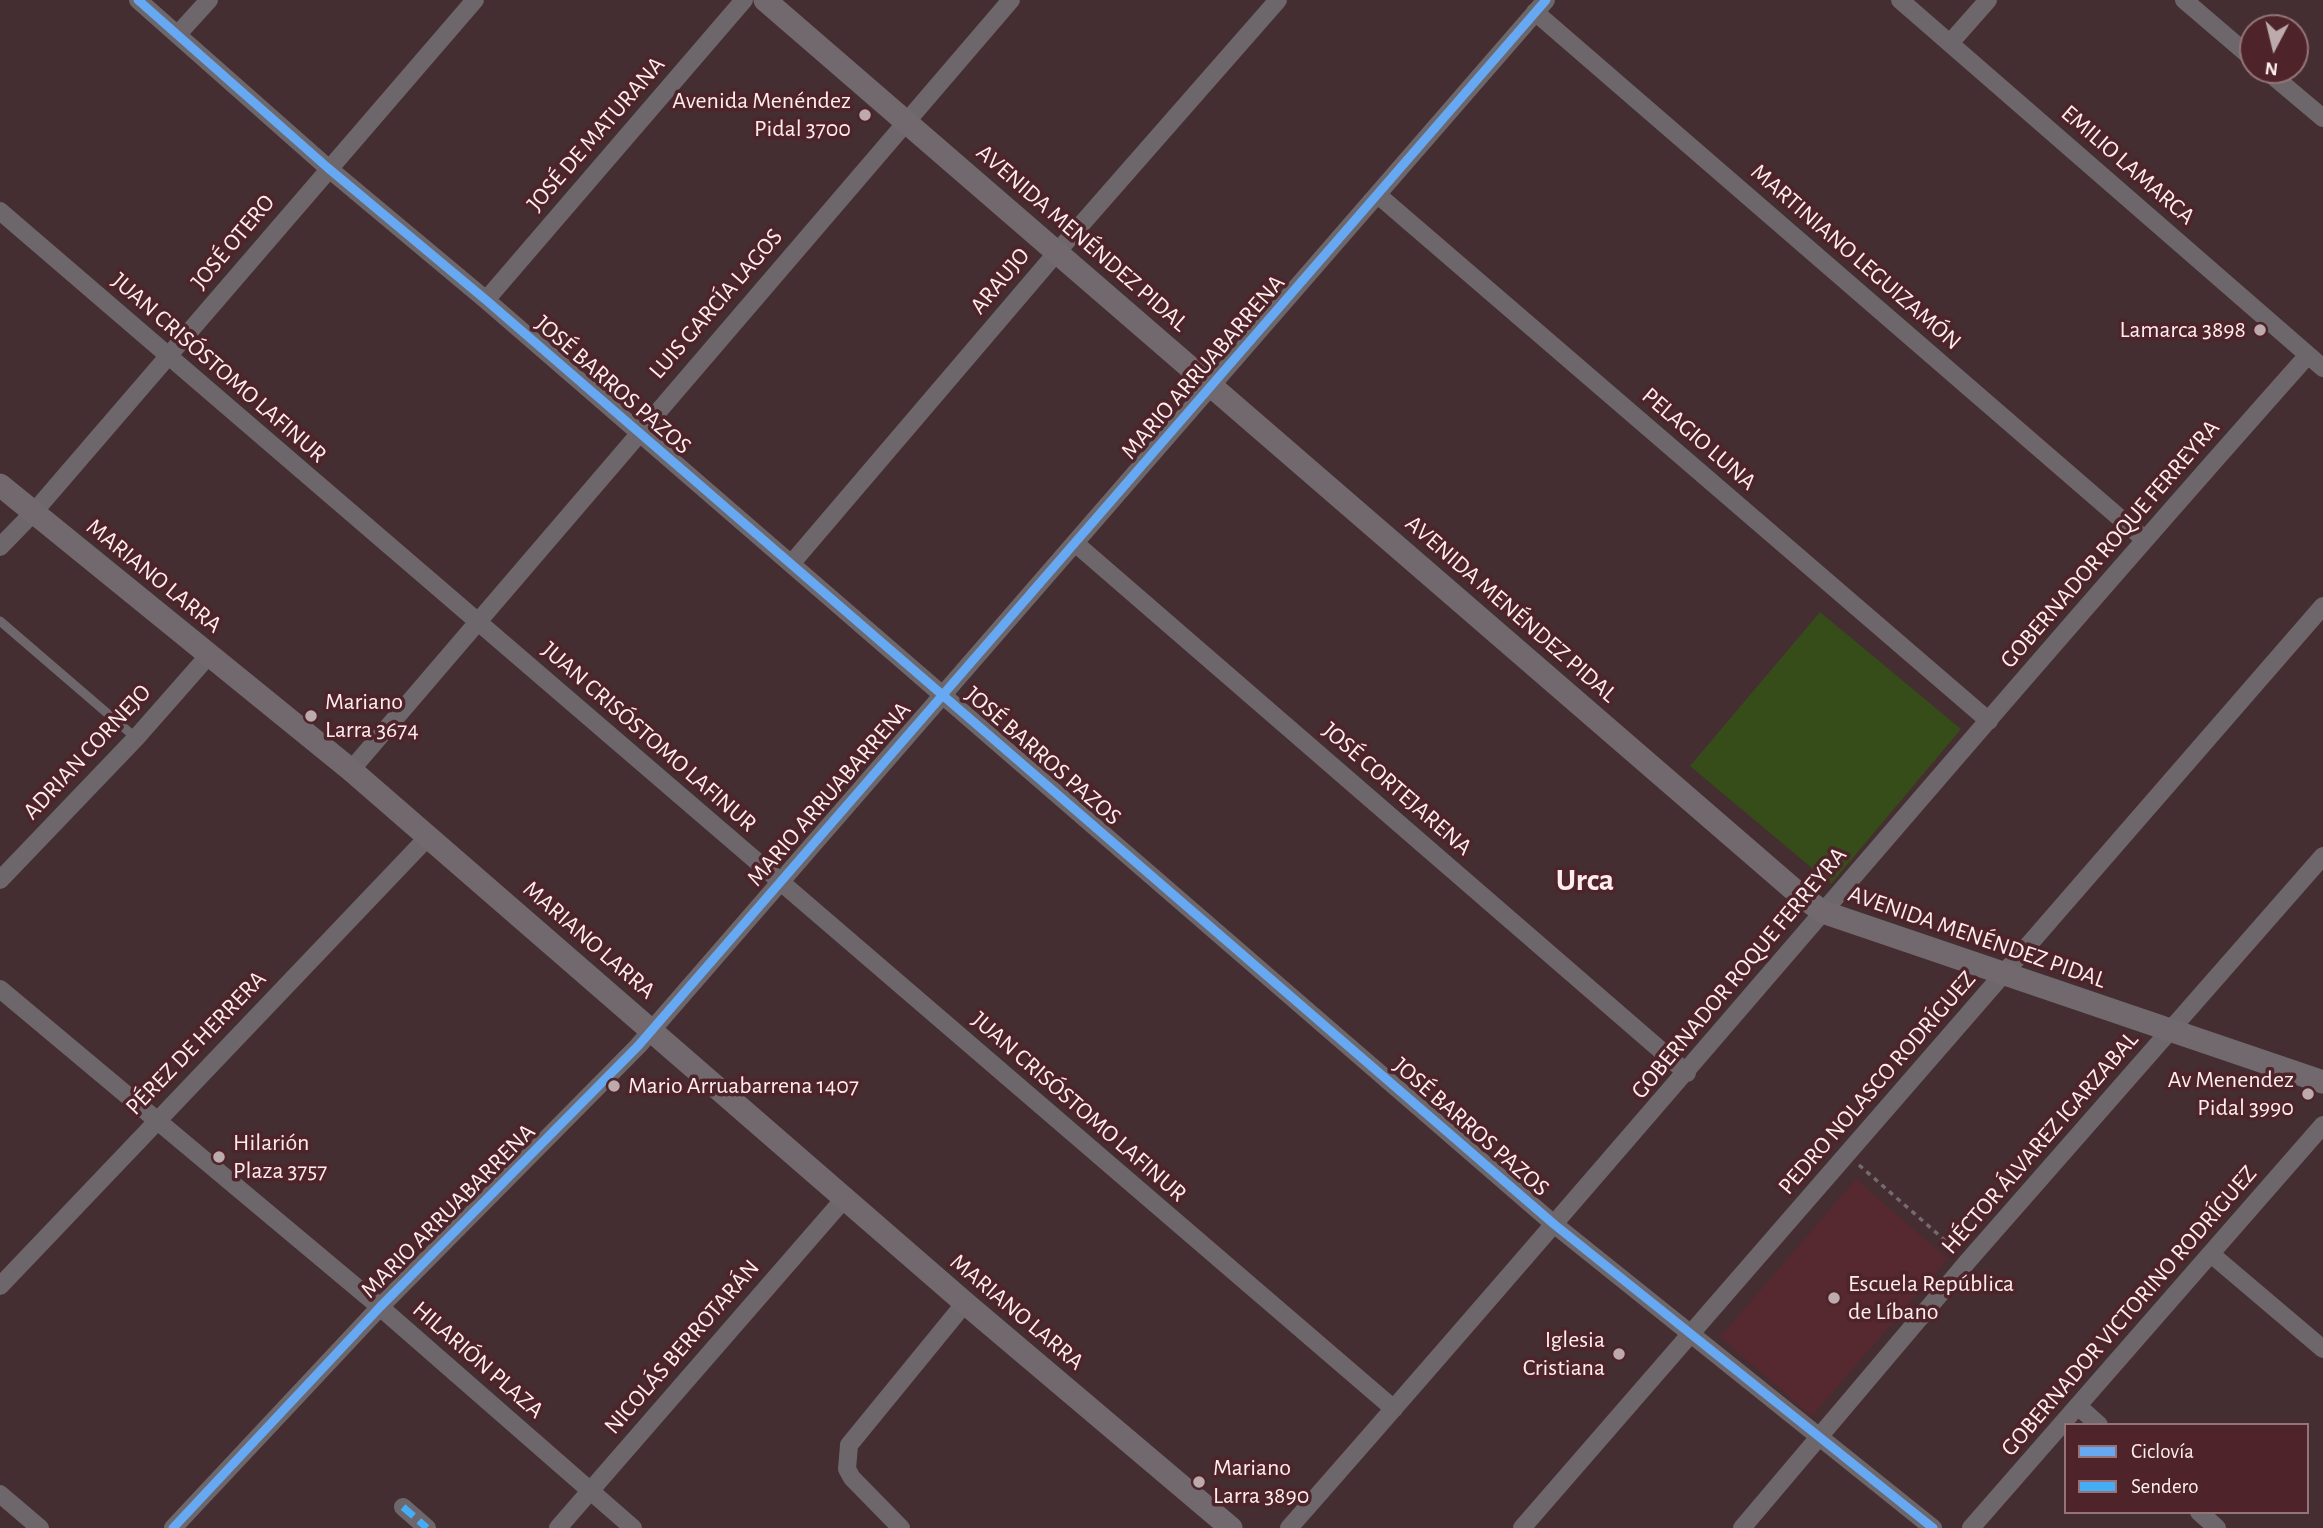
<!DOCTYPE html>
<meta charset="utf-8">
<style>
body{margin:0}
#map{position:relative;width:2323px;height:1528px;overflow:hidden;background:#442e31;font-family:"Alegreya Sans",sans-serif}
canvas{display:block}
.legend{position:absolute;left:2064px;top:1423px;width:245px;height:91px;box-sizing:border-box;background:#4e242a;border:2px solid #947478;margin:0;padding:9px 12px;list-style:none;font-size:21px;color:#feedee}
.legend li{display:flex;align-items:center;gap:14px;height:35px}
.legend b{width:35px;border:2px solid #947478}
.north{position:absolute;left:2239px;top:14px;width:70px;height:70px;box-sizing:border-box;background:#4e242a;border:2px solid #947478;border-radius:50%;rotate:187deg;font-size:19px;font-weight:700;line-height:28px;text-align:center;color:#feedee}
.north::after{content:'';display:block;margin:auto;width:24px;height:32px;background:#bdaaac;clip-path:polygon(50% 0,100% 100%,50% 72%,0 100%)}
</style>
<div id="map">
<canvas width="2323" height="1528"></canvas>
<ul class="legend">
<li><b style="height:9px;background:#66a8f1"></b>Ciclovía</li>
<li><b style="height:9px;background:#46acf6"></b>Sendero</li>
</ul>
<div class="north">N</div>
</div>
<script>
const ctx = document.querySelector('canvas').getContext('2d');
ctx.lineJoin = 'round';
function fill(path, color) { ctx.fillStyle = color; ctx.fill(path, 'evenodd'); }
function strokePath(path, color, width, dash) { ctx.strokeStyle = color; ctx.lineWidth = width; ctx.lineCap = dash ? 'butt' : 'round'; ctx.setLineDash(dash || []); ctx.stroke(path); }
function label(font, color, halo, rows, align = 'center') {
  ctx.font = font + ' "Alegreya Sans",sans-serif'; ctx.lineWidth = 7; ctx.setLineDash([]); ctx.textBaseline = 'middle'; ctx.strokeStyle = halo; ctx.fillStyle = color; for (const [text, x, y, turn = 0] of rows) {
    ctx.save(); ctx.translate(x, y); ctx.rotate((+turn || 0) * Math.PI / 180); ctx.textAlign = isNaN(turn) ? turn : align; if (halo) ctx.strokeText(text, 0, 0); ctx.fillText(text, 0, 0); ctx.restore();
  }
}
fill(new Path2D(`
 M1856,1179l92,80 -136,157 -92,-79z`), '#56282f');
fill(new Path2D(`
 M1820,612l141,117 -130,155 -141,-118z`), '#364c19');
strokePath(new Path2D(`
 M1859,1165l97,85`), '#746a6d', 3.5, [5, 5]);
strokePath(new Path2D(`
 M0,621l136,117`), '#6d676c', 9);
strokePath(new Path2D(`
 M138,0l190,168 158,132 1069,925 378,303
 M1900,0l423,368
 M2184,0l69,59
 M1535,12l609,527
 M178,34l31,-34
 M1950,43l38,-43
 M2266,70l57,48
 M1378,195l611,526
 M0,211l1394,1198
 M486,300l258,-300
 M1075,543l612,530
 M0,547l34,-35 441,-512
 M791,564l267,-313 220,-251
 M351,770l660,-770
 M0,880l136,-142 73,-83
 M0,989l380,318 253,221
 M2211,1254l112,95
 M0,1286l429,-450
 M2079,1407l20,18
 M0,1494l40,34
 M403,1507l24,21
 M2199,1512l18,16
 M173,1528l207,-221 258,-261 908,-1046
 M558,1528l286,-329
 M901,1528l-49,-50 -5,-9 2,-24 116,-142
 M1289,1528c343,-389 675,-786 1019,-1173
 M1522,1528l801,-922
 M1742,1528l226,-267 355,-405
 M1971,1528l352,-403`), '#6d676c', 18);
strokePath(new Path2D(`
 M765,0l1035,895 23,17 500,170
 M0,485l351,285 614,533 266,225`), '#72696e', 23);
strokePath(new Path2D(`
 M403,1507l24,21`), '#46acf6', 7, [14, 7]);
strokePath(new Path2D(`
 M138,0l190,168 158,132 1069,925 378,303
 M173,1528l207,-221 258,-261 908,-1046`), '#66a8f1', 9);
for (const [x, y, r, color] of [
 [865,115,7,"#bdaaac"],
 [2260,330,7,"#bdaaac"],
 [311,716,7,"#bdaaac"],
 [614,1086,7,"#bdaaac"],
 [2308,1094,7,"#bdaaac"],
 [219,1157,7,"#bdaaac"],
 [1834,1298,7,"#bdaaac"],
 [1619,1354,7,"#bdaaac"],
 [1199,1482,7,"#bdaaac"]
]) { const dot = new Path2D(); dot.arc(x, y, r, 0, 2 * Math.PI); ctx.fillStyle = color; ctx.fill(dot); strokePath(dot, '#4e242a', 2.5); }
label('24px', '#feedee', '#4e242a', [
 ["Avenida Menéndez",851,101,"right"],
 ["Pidal 3700",851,129,"right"],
 ["Lamarca 3898",2246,330,"right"],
 ["Mariano",325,702],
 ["Larra 3674",325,730],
 ["Av Menendez",2294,1080,"right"],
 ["Pidal 3990",2294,1108,"right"],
 ["Mario Arruabarrena 1407",628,1086],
 ["Hilarión",233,1143],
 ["Plaza 3757",233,1171],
 ["Escuela República",1848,1284],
 ["de Líbano",1848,1312],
 ["Iglesia",1605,1340,"right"],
 ["Cristiana",1605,1368,"right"],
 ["Mariano",1213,1468],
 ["Larra 3890",1213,1496]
], 'left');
label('24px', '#feedee', '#4e242a', [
 ["JOSÉ DE MATURANA",596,134,-49],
 ["EMILIO LAMARCA",2128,165,41],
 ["AVENIDA MENÉNDEZ PIDAL",1082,238,41],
 ["JOSÉ OTERO",233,242,-50],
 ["MARTINIANO LEGUIZAMÓN",1856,257,41],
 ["ARAUJO",1000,281,-50],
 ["LUIS GARCÍA LAGOS",716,304,-49],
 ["MARIO ARRUABARRENA",1203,367,-49],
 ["JUAN CRISÓSTOMO LAFINUR",219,368,41],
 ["JOSÉ BARROS PAZOS",613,385,41],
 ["PELAGIO LUNA",1699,439,41],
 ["GOBERNADOR ROQUE FERREYRA",2110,544,-49],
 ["MARIANO LARRA",154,576,39],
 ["AVENIDA MENÉNDEZ PIDAL",1511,609,41],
 ["JUAN CRISÓSTOMO LAFINUR",649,737,41],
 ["ADRIAN CORNEJO",87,752,-47],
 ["JOSÉ BARROS PAZOS",1043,756,41],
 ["JOSÉ CORTEJARENA",1397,789,41],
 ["MARIO ARRUABARRENA",829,794,-49],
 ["AVENIDA MENÉNDEZ PIDAL",1977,937,19],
 ["MARIANO LARRA",589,940,41],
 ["GOBERNADOR ROQUE FERREYRA",1739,973,-50],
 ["PÉREZ DE HERRERA",196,1043,-46],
 ["PEDRO NOLASCO RODRÍGUEZ",1877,1083,-49],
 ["JUAN CRISÓSTOMO LAFINUR",1079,1107,41],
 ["JOSÉ BARROS PAZOS",1471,1127,41],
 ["HÉCTOR ÁLVAREZ IGARZABAL",2040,1143,-49],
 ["MARIO ARRUABARRENA",448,1211,-45],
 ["GOBERNADOR VICTORINO RODRÍGUEZ",2129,1311,-49],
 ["MARIANO LARRA",1017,1312,40],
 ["NICOLÁS BERROTARÁN",682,1347,-49],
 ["HILARIÓN PLAZA",478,1360,41]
]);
label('bold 32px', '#feedee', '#4e242a', [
 ["Urca",1585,880]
]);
</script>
